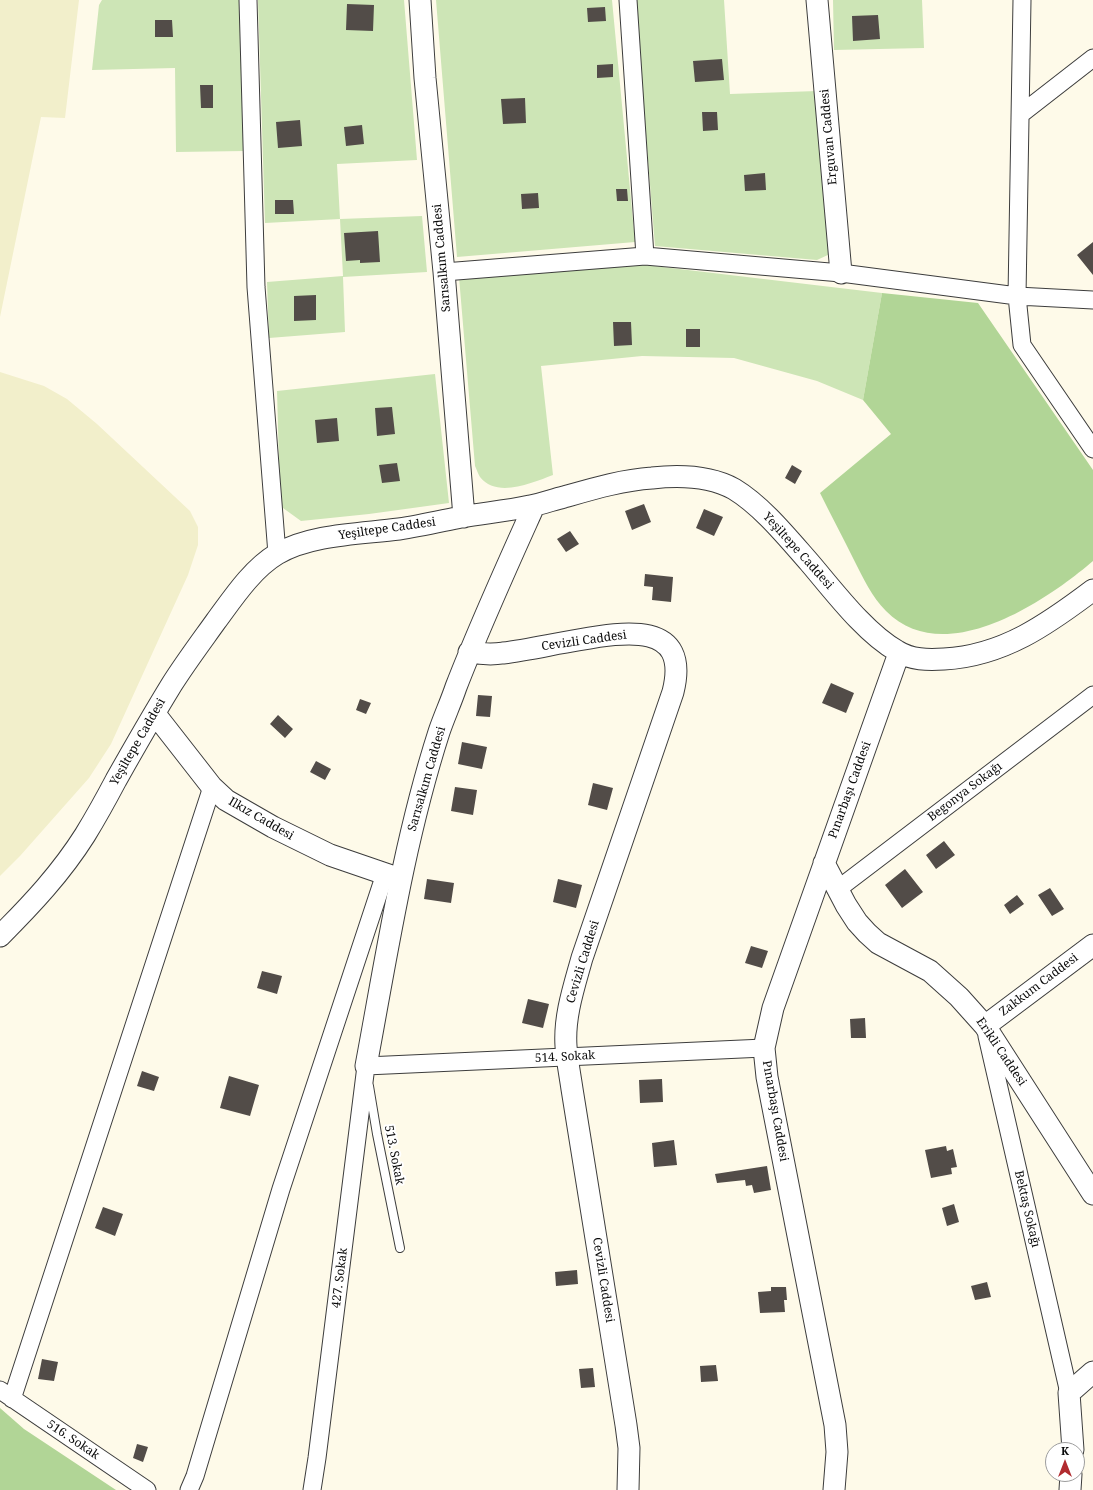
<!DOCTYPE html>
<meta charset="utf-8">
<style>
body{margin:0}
#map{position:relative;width:1093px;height:1490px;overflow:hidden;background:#fefae9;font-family:"Noto Serif",serif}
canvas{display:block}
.north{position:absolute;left:1045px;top:1442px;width:40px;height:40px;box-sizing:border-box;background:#fff;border:1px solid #9d9d9d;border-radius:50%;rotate:0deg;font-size:11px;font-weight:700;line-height:16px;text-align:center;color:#0a0a0a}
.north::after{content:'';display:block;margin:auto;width:14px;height:18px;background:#b12b2f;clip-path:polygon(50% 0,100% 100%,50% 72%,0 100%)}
</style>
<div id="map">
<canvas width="1093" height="1490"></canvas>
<div class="north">K</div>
</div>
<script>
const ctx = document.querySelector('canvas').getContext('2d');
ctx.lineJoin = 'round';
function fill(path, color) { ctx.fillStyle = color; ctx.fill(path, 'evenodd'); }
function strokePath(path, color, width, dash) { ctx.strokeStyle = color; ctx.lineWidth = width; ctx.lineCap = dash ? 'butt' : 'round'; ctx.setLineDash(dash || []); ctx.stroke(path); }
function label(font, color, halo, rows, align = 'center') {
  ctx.font = font + ' "Noto Serif",serif'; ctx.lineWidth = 4; ctx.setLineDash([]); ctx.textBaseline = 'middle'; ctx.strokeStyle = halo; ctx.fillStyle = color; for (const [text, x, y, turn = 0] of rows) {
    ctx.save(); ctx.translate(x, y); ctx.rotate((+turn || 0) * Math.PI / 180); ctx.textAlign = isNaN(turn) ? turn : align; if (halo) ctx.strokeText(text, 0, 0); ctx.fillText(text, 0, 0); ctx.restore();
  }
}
fill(new Path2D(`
 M0,0h79l-14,118 -24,-1 -41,200z
 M0,372l44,14 23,13 30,25 93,87 8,16v18l-10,30 -77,169 -22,34 -69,78 -20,20z`), '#f2efcb');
fill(new Path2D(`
 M102,0h138l5,151 -69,1 -1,-84 -83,2 7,-65z
 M258,0h146l13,160 -80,4 3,55 82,-3 5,56 -84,5 2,55 -76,6 -2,-56 76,-6 -3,-57 -75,4z
 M436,0h176l23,242 -178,15z
 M635,0h89l6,94 87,-3 13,163 -13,6 -162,-14z
 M833,0h89l2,48 -90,2z
 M637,264l245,29 -19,107 -46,-19 -83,-23 -92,-2 -101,10 12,109c-19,7 -56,24 -73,2 -2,-3 -3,-7 -5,-11l-16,-189z
 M435,374l14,129 -80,11 -68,7 -18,-13 -3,-9 -3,-108z`), '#cde5b6');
fill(new Path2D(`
 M882,293l96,10 115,167v91c-48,41 -149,109 -207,50 -14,-14 -23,-33 -32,-51 -11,-22 -23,-45 -34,-67l71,-59 -28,-34z
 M0,1408l24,21 92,61h-116z`), '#b1d596');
fill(new Path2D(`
 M347,4l27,1 -1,26 -27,-1z
 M605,7l1,14 -18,1 -1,-14z
 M878,15l2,24 -27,2 -1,-25z
 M155,20h17l1,17h-18z
 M722,59l2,21 -29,2 -2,-21z
 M613,64v13l-16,1v-13z
 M200,85h13v23h-12z
 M525,98l1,25 -23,1 -2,-25z
 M702,112h15l1,18 -15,1z
 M300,120l2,26 -24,2 -2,-26z
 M362,125l2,19 -18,2 -2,-19z
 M765,173l1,17 -21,1 -1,-16z
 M616,189h11l1,12h-11z
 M538,193l1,15 -17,1 -1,-15z
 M275,200h18l1,14h-19z
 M378,231l2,31 -20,1v-3l-14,1 -2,-28z
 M1093,242v33l-16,-20z
 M316,295v25l-22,1v-25z
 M613,322h18l1,23 -18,1z
 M686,329h14v18h-14z
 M392,407l3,27 -18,2 -2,-28z
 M337,418l2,23 -22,2 -2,-23z
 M397,463l3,18 -18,2 -3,-18z
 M792,465l10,6 -7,13 -10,-6z
 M644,504l7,18 -19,8 -7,-19z
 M704,509l19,8 -9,19 -18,-8z
 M570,531l9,13 -13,8 -9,-13z
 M645,574l28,3 -2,25 -19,-2 1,-13 -9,-1z
 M831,683l23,10 -8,20 -24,-10z
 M478,695l14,1 -2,21 -14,-1z
 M360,699l11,4 -5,11 -10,-4z
 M278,715l15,14 -8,9 -15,-14z
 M462,742l25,5 -5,22 -24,-5z
 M316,761l15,8 -6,11 -15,-8z
 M593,783l20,5 -6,22 -19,-5z
 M455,787l22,3 -4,25 -22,-4z
 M944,841l11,14 -19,14 -10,-14z
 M905,869l18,23 -21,16 -17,-23z
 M427,879l27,4 -3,20 -27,-4z
 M558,879l24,6 -6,23 -23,-6z
 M1050,888l14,21 -12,7 -14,-21z
 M1017,895l7,9 -14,10 -6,-9z
 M751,946l17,5 -6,17 -17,-5z
 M262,971l20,5 -5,18 -20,-6z
 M528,999l21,5 -6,24 -21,-5z
 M865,1018l1,20h-15l-1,-19z
 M142,1071l17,6 -5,14 -17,-5z
 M229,1076l30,9 -9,31 -30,-8z
 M662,1079l1,23 -23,1 -1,-23z
 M674,1140l3,25 -23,2 -2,-24z
 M946,1146l1,5 6,-2 4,18 -6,1 1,6 -21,4 -6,-28z
 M767,1166l4,24 -17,3 -2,-8 -6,1 -1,-6 -28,3 -2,-9z
 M954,1204l5,18 -12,4 -5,-18z
 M103,1207l20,7 -8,22 -20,-8z
 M577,1270l1,14 -22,2 -1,-14z
 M987,1282l4,15 -16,3 -4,-14z
 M771,1287h15l1,13h-3l1,12 -25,1 -2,-21 13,-1z
 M42,1359l16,3 -4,19 -16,-2z
 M716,1365l2,16 -17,1 -1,-16z
 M593,1368l2,19 -14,1 -2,-19z
 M137,1444l11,3 -5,15 -10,-4z`), '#524c48');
const service = new Path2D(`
 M369,1086l8,48 23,114`);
const minor = new Path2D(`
 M248,0l8,287 21,267
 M628,0l17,256
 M1022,0l-5,296 5,49 71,104
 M1021,114l72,-56
 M444,272l201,-16 196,17 176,23 76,4
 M838,889l255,-194
 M987,1036l82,357
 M0,1390l147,100
 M12,1399l200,-612
 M189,1490l6,-14 86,-287 104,-315
 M312,1490l5,-32 49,-392 398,-18`);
const tertiary = new Path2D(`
 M420,0l5,78 19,194 20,245
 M817,0l24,273
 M469,652c12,2 22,3 34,1 25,-3 50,-9 75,-13 45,-8 113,-20 95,52l-91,266c-8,29 -18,58 -16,88 1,14 4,29 6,43l54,336 3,23 -1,42
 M155,714l57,73 14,13 47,27 57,28 70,24
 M824,863l22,42 11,17 10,11 11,10 52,28 29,26 26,29 108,168
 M0,936c32,-32 61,-63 85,-101 11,-18 21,-36 31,-55 18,-32 37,-65 56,-96 14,-22 29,-42 44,-63 17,-23 36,-52 61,-67 34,-20 84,-20 122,-25 21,-3 42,-8 62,-12 23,-4 46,-6 69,-11 11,-2 22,-6 34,-9 28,-8 58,-17 88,-19 27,-3 58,-2 82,11 28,17 53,48 75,73 24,28 56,71 88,89 14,9 31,9 47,8 59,-3 104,-35 149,-69
 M985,1026l108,-81
 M366,1066c21,-113 38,-225 73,-334 5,-15 12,-30 17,-45 24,-62 51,-121 78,-181
 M1073,1450l-4,-57 24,-21
 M834,1490l3,-38 -2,-27 -68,-348 -3,-29 9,-40 126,-355
 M1070,1490l1,-16`);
strokePath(service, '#3d3d3d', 10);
strokePath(minor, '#3d3d3d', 19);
strokePath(tertiary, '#3d3d3d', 23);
strokePath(service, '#fff', 8);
strokePath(minor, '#fff', 17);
strokePath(tertiary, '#fff', 21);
label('12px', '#0a0a0a', '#fff', [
 ["Erguvan Caddesi",829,137,-95],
 ["Sarısalkım Caddesi",442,258,-95],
 ["Yeşiltepe Caddesi",387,529,-8],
 ["Yeşiltepe Caddesi",798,551,48],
 ["Cevizli Caddesi",584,641,-8],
 ["Yeşiltepe Caddesi",138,742,-60],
 ["Sarısalkım Caddesi",427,779,-74],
 ["Pınarbaşı Caddesi",850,790,-70],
 ["Begonya Sokağı",965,792,-37],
 ["Ilkız Caddesi",261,819,30],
 ["Cevizli Caddesi",583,962,-73],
 ["Zakkum Caddesi",1039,985,-37],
 ["Erikli Caddesi",1001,1052,56],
 ["514. Sokak",565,1057,-3],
 ["Pınarbaşı Caddesi",775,1111,80],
 ["513. Sokak",394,1155,79],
 ["Bektaş Sokağı",1027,1209,77],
 ["427. Sokak",340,1278,-83],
 ["Cevizli Caddesi",603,1280,81],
 ["516. Sokak",73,1440,34]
]);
</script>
